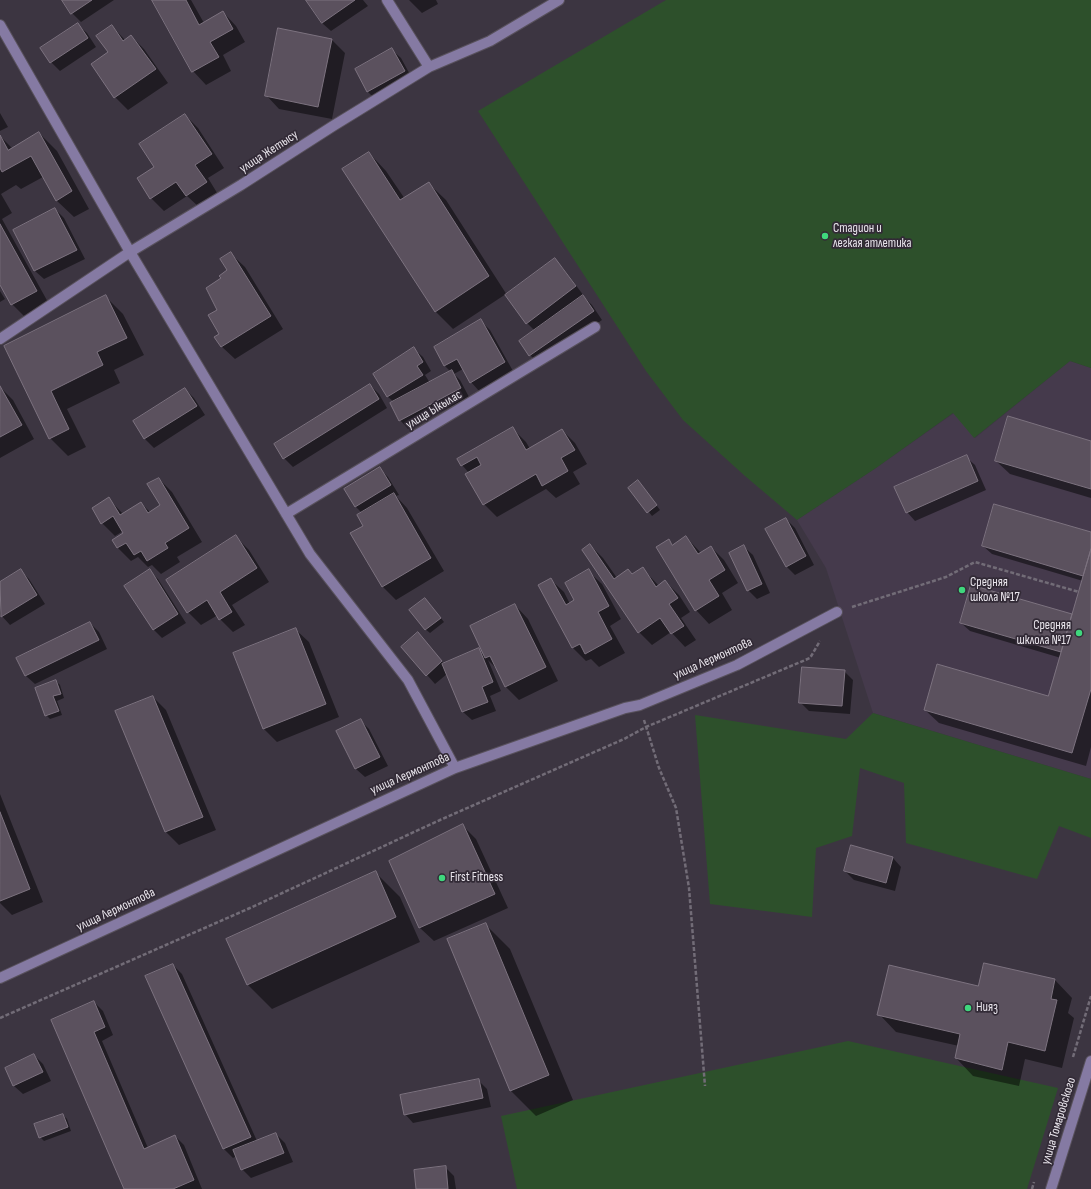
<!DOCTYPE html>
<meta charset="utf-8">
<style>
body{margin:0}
canvas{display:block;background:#3c3541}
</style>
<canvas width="1091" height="1189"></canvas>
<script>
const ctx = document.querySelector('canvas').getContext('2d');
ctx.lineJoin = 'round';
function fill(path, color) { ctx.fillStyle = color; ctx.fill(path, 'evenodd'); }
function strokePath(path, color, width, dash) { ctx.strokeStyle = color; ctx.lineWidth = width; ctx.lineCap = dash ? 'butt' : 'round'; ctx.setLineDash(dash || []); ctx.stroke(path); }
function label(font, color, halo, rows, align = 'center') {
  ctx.font = font + ' "Sofia Sans Condensed",sans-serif'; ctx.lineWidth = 3.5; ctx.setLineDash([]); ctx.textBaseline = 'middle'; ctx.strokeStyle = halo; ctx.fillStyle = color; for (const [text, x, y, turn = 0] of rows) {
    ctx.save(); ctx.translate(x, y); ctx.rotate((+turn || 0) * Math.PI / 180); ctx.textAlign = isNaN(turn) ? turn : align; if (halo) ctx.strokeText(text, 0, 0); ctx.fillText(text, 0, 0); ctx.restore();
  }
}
fill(new Path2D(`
 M1070,361l21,7v411l-218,-66 -47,-145 -29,-48 79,-52 78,-55 21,25z`), '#453a4c');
fill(new Path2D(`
 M666,0h425v368l-21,-7 -96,77 -21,-25 -77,55 -79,52 -52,-44 -62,-56 -37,-49 -168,-260z
 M873,713l218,66v59l-32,-12 -22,53 -131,-36 -2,-60 -44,-15 -8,68 -36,12 -4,69 -102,-13 -15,-189 151,24z
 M848,1041l210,47 -31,101h-510l-16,-73z`), '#2d502b');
fill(new Path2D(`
 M63,0h51l-33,22 -9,-9z
 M153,0h38l13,23 19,-11 13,14 9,16 -22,13 8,16 -25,14 -13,-14z
 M307,0h56l5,6 -37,25 -9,-8z
 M409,0h27l2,4 -16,9z
 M78,25l9,8 9,14 -36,24 -9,-9z
 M112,26l13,14 6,-4 13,13 24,34 -40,27 -13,-13 -23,-33 17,-12z
 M332,40l13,13 -13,66 -53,-10 -13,-14z
 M392,50l9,8 12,22 -37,20 -8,-8z
 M0,113l8,14 -8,4z
 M185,115l13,13 26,40 -16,10 11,18 -19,12 -13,-12 -23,15 -13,-13 5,-31z
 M39,133l18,18 32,58 -15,8 -18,-17 -13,-23 -22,12 -5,-4 -15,9 11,19 -10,6 47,85 -24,13 -13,-13 -12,-22v-146l12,12z
 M369,153l17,18 19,28 23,-16 18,17 61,95 48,-36 8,9 21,28h-1l9,9 10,15 -63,44 -9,-9 5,-24 -8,-8 -21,-29 -53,35 -18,-18z
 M55,209l9,9 21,41 -41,20 -9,-8 -20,-41z
 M231,254l14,13 38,62 -48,30 -14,-13 -3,-36 4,-31 6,-9z
 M0,291l5,8 -5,3z
 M106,297l17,17 21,41 -30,15 6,13 -53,26 19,38 -18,9 -18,-18 -45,-91z
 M481,321l9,9 23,41 -34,20 -8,-9 -8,-13 -9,5 6,6 9,17 -61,32 -8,-9 -6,-18 -6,-5 -14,-23 40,-25 9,8 8,14 -6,4 5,8 21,-11 -6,-6 -10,-19z
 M370,385l9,9 8,14 -94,59 -9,-9z
 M0,387l13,13 21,39 -34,19z
 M185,389l9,9 11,17 -51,33 -9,-9 -11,-17z
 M513,429l13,13 4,7 32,-19 13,13 12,21 -14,8 7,12 -24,14 -10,-9 -49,28 -13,-13 -15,-31 -7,-8z
 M1091,442v56l-81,-24 -14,-13z
 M966,457l9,8 11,25 -71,31 -8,-9z
 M380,469l8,8 11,18 -3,1 11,12 37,63 -48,29 -13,-13 -18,-61 -3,-13 -6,-6 -11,-17z
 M159,479l13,13 30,50 -25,15 3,5 -19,12 -9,-9 -4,2 -10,-10 -7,4 -13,-13 -4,-8 11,-7 -2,-2 -8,5 -13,-13 7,-24 14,15 18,-11 9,9 12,-7z
 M642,486l18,24 -8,6 -22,-28z
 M786,519l9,9 19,37 -19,10 -9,-9z
 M1091,533v214l-5,19 -147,-43 -14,-13 124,-13 12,-39 -91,-27 -9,-8 111,-8 11,-34 -91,-27 -9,-8z
 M236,537l13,13 20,32 -37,23 13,20 -12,7 -13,-13 -2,-4 -17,10 -13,-13z
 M686,537l15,16 10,-6 13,13 14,23 -16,10 10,17 -23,14 -13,-14 -38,-62 11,-7 4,4z
 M590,545l13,13 14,20 11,-8 5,5 9,-7 17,18 6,-5 14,14 11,17 -9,6 15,22 -11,7 -14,-15 -19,13 -13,-13z
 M744,547l9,8 17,38 -13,6 -9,-9z
 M21,571l8,8 16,25 -35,21 -10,-11v-31z
 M149,571l9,8 28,44 -24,15 -8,-8z
 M588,571l14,13 19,35 -11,7 15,27 -26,14 -8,-8 -5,2 -13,-13 -34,-63 11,-6 14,13 6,12 6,-3z
 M429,603l15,19 -14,11 -5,-4z
 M515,605l13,14 30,62 -39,19 -13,-13 -9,-18 -9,-9 13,31 -11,5 6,15 -24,9 -9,-8 -16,-38 -12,10 -8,-9 -1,-32 18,21 35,-14 5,5z
 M90,623l9,9 8,17 -72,35 -9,-8 -8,-18z
 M295,629l14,13 30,75 -62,25 -13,-13 -30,-75z
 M844,671l9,9 -3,34 -41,-3 -9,-9z
 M56,681l4,4 4,13 -7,3 5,14 -12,4 -4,-4z
 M153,697l13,13 50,120 -37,15 -13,-13 -49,-120z
 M360,720l9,9 19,37 -23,11 -9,-8 -18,-38z
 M0,794l43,108 -31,13 -12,-12z
 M463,826l13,13 32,69 -74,33 -14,-13 -30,-67z
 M893,858l8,9 -6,24 -41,-11 -9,-9z
 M375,872l25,25 20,45 -148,67 -25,-25z
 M485,924l25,25 63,151 -37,16 -25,-25 -63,-152z
 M173,965l9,9 75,167 19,-7 9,9 8,19 -42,16 -9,-9 -5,-13 -4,2 -9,-9 -78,-172z
 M1055,980l17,18 -4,15 6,5 -12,50 -37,-9 -6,27 -46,-10 -17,-18 3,-12 -63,-14 -17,-18 100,-27z
 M94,1002l9,9 10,24 -11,6 46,107 27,-12 9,9 18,44h-77l-73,-169z
 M34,1055l9,9 8,17 -28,13 -9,-8z
 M478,1080l9,9 4,18 -78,16 -8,-9z
 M63,1115l4,4 4,12 -27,10 -4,-4z
 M445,1167l9,9 2,13h-39z`), '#0007');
const building = new Path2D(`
 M62,0h30l-21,14z
 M152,0h34l13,25 24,-14 10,18 -23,13 9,15 -27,15z
 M306,0h49l-33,23z
 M78,23l10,15 -38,25 -10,-15z
 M112,25l11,16 8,-6 25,34 -42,29 -23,-34 17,-12 -12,-16z
 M278,28l54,11 -14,68 -53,-11z
 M392,48l13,23 -38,21 -12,-23z
 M185,114l27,40 -17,11 12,17 -21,14 -10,-14 -26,17 -13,-21 17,-11 -15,-23z
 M39,132l33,59 -16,10 -25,-45 -29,16 -2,-4v-33l8,15z
 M369,152l31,48 29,-18 60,94 -54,36 -93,-143z
 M55,208l22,42 -43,21 -21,-41z
 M0,224l37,67 -26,14 -11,-20z
 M231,252l40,64 -50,31 -7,-10 5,-3 -11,-19 9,-5 -11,-22 15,-10 -2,-2 8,-6 -7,-11z
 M555,258l21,28 -50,38 -21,-29z
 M106,295l21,43 -30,14 6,13 -52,26 18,38 -20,10 -45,-93z
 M583,295l11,16 -65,45 -10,-15z
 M481,319l24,43 -35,21 -13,-24 -13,7 -10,-19z
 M414,347l9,15 -6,4 6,9 -36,22 -14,-23z
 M452,370l9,18 -62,33 -9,-18z
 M370,384l9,15 -96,60 -9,-15z
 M0,386l22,39 -22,12z
 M185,388l12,18 -53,33 -11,-18z
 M1008,416l83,25v48l-96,-28z
 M513,427l13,23 36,-21 13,21 -14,8 7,13 -26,15 -6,-12 -53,31 -18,-31 16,-9 -4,-8 -16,9 -4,-7z
 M967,455l11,26 -72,32 -12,-26z
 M380,467l11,18 -36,22 -11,-18z
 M159,478l30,50 -24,15 3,5 -21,13 -6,-10 -7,4 -8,-12 -9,5 -5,-8 11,-7 -10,-17 -12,8 -9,-16 17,-11 11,18 21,-13 7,11 12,-8 -13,-21z
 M638,480l19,25 -10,8 -19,-25z
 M394,493l37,65 -49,29 -32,-54 13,-7 -6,-11z
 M994,504l97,28v17l-8,27 -101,-30z
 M786,518l20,38 -20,11 -21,-38z
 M236,535l21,33 -37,24 12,20 -13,8 -12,-20 -20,13 -21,-33z
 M686,536l12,18 13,-8 14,24 -16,10 10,16 -24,15 -39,-64 13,-8 3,6z
 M590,544l24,35 14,-10 4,5 11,-7 13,20 9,-7 13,18 -9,6 15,22 -13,8 -11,-16 -22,15 -56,-83z
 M744,545l18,39 -15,7 -18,-38z
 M1091,549v140l-19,64 -148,-43 13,-46 111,32z
 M21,569l16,26 -36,22 -1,-35z
 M150,569l28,45 -25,16 -29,-44z
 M589,569l20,37 -11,6 14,27 -27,15 -5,-10 -8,4 -34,-63 13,-7 15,27 8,-5 -9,-17z
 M971,585l101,29 -11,38 -101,-29z
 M425,598l16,20 -16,12 -16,-20z
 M515,604l31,63 -41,20 -15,-31 -5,2 -15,-32z
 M90,622l9,18 -74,36 -9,-18z
 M296,628l30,76 -63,25 -30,-76z
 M418,632l24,29 -16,15 -25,-29z
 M479,648l14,34 -11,5 6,15 -26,10 -20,-48z
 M802,667l43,3 -3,36 -43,-3z
 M56,680l5,14 -8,2 6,15 -14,5 -10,-28z
 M153,696l50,121 -38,15 -50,-121z
 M361,719l19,38 -25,12 -19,-38z
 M0,812l30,77 -30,12z
 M463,824l32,70 -76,34 -30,-67z
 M851,845l42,12 -7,26 -42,-12z
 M376,871l20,46 -149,68 -21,-46z
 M486,923l63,152 -39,16 -63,-152z
 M984,963l71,16 -4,20 6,1 -12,51 -37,-9 -6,28 -47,-12 5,-24 -83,-19 12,-50 89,21z
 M173,964l78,173 -28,12 -78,-173z
 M94,1001l11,26 -11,5 50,117 31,-14 19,45 -21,9h-49l-73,-169z
 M34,1054l9,18 -30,14 -8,-18z
 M479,1079l4,19 -79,17 -4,-20z
 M63,1114l5,13 -29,11 -5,-14z
 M276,1133l8,20 -43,17 -8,-20z
 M446,1166l2,23h-32l-2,-19z`);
fill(building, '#5b515e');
strokePath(building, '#7c727f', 1);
const minor = new Path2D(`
 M387,0l42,67
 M0,25l130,227 180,302 98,126 47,88
 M0,339l130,-87 111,-67 92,-59 96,-59 61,-26 69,-41
 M286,514l309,-187
 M0,978l455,-210 170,-60 15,-3 97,-40 100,-53
 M1051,1189l40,-128`);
strokePath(minor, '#58515c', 12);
strokePath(new Path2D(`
 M852,607l94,-30 29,-15 104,30
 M644,720l15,48 17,40 13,80 16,198
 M0,1018l250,-110 190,-88 184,-81 22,-12 164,-69 10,-17
 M1073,1057l18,-61
 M1032,1189l2,-7`), '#726c77', 2.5, [4, 2]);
strokePath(minor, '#857aa3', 10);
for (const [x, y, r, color] of [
 [825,236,4,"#3fd77d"],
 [962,590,4,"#3fd77d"],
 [1079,633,4,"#3fd77d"],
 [442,878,4,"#3fd77d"],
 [968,1008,4,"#3fd77d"]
]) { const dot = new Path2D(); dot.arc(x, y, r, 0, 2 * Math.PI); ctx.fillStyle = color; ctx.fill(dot); strokePath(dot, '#322a36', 1.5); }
label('13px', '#e8e4eb', '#322a36', [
 ["улица Жетысу",269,152,-33],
 ["улица Ыкылас",434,410,-31],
 ["улица Лермонтова",713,659,-24],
 ["улица Лермонтова",410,774,-24],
 ["улица Лермонтова",116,910,-25],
 ["улица Томаровского",1059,1121,-73]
]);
label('13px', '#e8e4eb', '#322a36', [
 ["Стадион и",833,229],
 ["легкая атлетика",833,244],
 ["Средняя",970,583],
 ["школа №17",970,598],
 ["Средняя",1071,626,"right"],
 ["шклола №17",1071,641,"right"],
 ["First Fitness",450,878],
 ["Нияз",976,1008]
], 'left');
</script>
